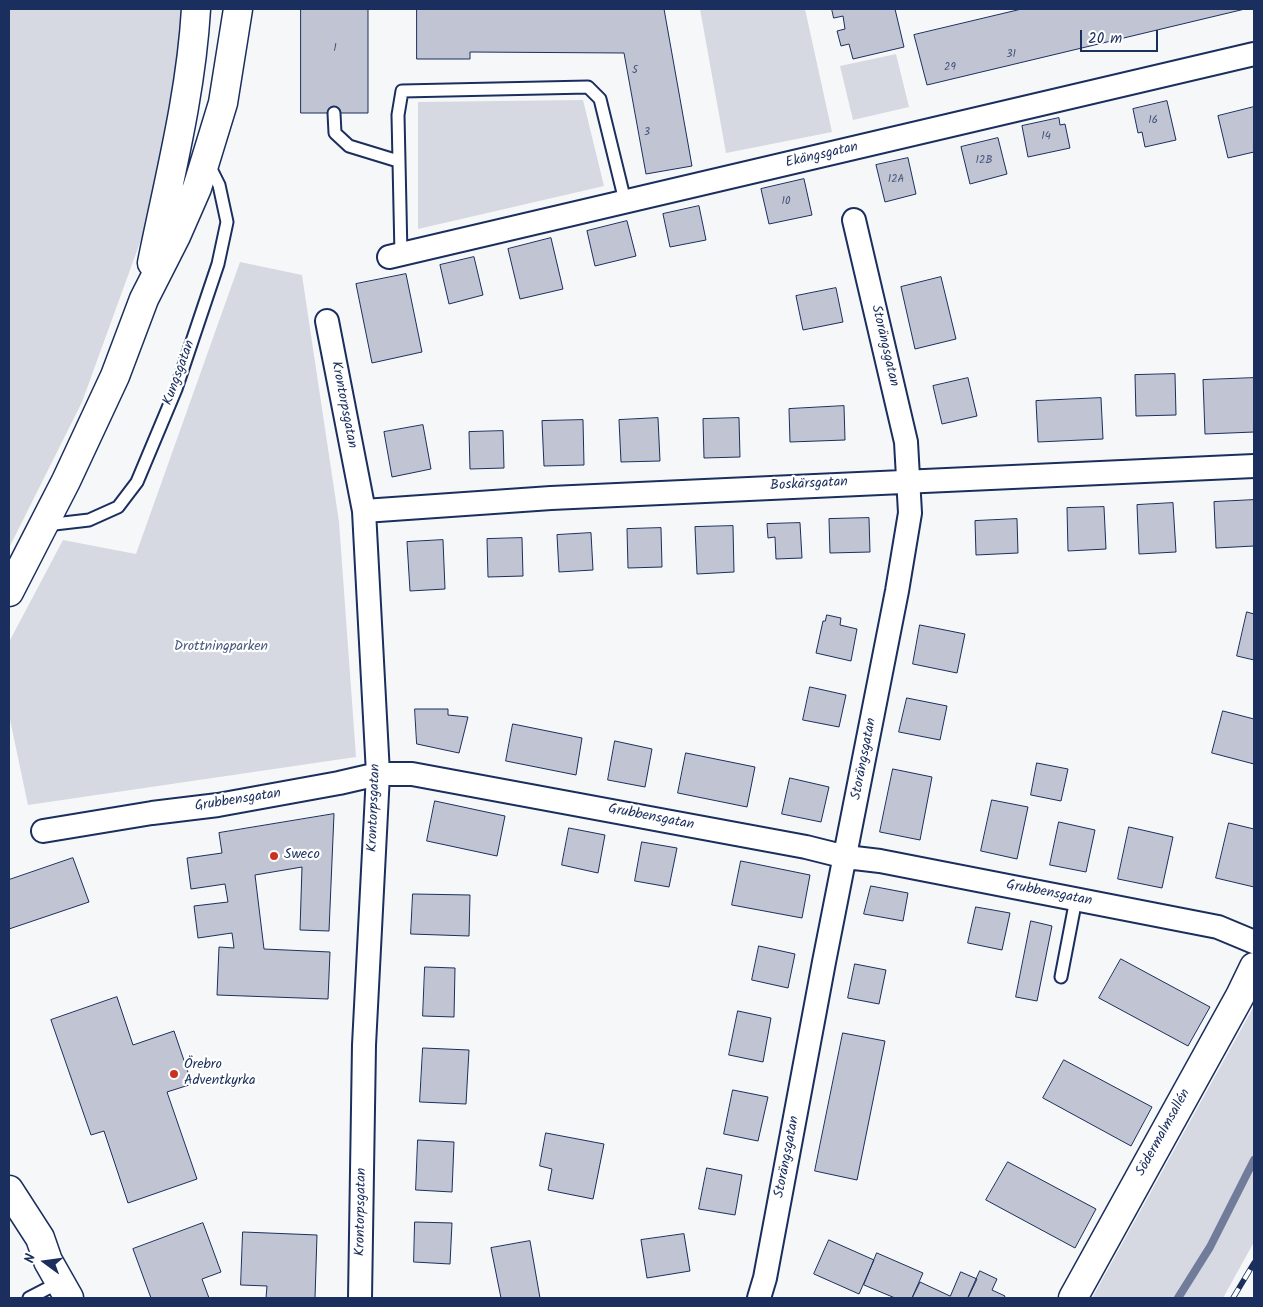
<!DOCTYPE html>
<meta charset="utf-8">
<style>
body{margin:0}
#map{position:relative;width:1263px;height:1307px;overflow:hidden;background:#f6f7f9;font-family:Kalam,sans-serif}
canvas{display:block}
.frame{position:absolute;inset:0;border:10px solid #1b2f5e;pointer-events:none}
.north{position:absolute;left:20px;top:1237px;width:50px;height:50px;-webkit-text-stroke:4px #fff;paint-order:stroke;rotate:284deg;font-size:14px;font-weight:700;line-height:20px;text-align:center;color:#1b2f5e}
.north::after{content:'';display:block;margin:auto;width:18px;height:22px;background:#1b2f5e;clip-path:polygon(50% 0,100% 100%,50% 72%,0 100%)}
.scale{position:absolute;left:1080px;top:30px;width:78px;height:22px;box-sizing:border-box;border:2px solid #1b2f5e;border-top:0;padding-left:6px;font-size:15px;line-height:18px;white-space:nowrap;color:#1b2f5e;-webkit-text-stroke:4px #fff;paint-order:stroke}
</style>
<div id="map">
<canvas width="1263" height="1307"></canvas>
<div class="frame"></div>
<div class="north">N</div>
<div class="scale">20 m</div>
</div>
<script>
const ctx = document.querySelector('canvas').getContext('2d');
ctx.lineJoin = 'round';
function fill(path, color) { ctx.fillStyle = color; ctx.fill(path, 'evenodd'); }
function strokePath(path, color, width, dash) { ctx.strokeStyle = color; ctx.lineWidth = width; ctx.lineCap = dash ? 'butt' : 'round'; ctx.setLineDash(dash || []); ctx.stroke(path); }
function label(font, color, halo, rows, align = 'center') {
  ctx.font = font + ' Kalam,sans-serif'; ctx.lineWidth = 4.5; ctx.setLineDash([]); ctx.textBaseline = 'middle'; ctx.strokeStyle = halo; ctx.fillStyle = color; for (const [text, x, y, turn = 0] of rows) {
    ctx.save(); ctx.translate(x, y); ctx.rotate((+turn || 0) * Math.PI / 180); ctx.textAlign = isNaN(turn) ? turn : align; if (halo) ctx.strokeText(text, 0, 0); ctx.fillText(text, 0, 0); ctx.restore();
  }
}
fill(new Path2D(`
 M9,9h176l1,19 -40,198 -64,176 -73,146z
 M700,9h105l27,123 -106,21z
 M896,54l13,53 -56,13 -13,-54z
 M583,100l21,86 -186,43v-127z
 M240,262l62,13 37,247 17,235 -328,48 -19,-90v-73l54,-102 73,14z
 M1254,1006v236l-31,56h-131z`), '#d6d9e2');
strokePath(new Path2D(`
 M1178,1298l32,-51 44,-87`), '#707c99', 8);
const building = new Path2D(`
 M301,9h67v104h-67z
 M417,9h247l28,157 -46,8 -22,-121 -154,-1v7h-53z
 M832,9h63l9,38 -51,12 -4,-15 -8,2 -4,-15 8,-2 -2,-13 -9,2z
 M1022,9h223l-318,76 -13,-50z
 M1167,101l9,39 -31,7 -3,-15 -4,1 -5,-24z
 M1254,107v45l-26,6 -10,-42z
 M1059,118l1,7 5,-1 5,24 -42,9 -6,-31z
 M998,138l9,36 -37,10 -9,-37z
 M908,158l8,36 -31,8 -9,-37z
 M804,179l8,36 -43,9 -8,-35z
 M699,206l7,34 -36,7 -7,-33z
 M627,221l9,35 -41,10 -8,-35z
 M551,238l12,51 -43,10 -12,-50z
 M474,257l9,38 -34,9 -9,-39z
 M406,274l16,78 -50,11 -16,-79z
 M941,277l15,62 -41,10 -14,-62z
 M836,288l7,34 -40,8 -7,-34z
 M1175,374l1,41 -40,1 -1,-41z
 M968,378l9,38 -35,8 -9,-38z
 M1254,378v54l-49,2 -2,-54z
 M1101,398l2,41 -65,3 -2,-41z
 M844,406l1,34 -55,2 -1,-33z
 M658,418l2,43 -39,1 -2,-42z
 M739,418l1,39 -36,1 -1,-39z
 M583,420l1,45 -40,1 -2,-45z
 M423,425l8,44 -39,8 -8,-45z
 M503,431l1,37 -34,1 -1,-37z
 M1254,500v46l-38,2 -2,-46z
 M1173,503l3,49 -37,2 -2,-49z
 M1104,507l2,42 -38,2 -1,-43z
 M869,518l1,34 -40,1 -1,-34z
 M1017,519l1,34 -42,2 -1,-34z
 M800,523l2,35 -26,1 -1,-22 -7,1 -1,-14z
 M733,526l1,46 -37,2 -2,-47z
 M661,528l1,39 -34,1 -1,-39z
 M591,533l2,37 -34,2 -2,-37z
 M522,538l1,38 -35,1 -1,-38z
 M443,540l2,49 -35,2 -3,-49z
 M1247,612l7,2v46l-17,-4z
 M827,615l14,3 -1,7 17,4 -6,32 -35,-8 7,-32h2z
 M920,625l45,9 -8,39 -44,-9z
 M810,687l36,8 -7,32 -36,-7z
 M907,698l40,8 -7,34 -41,-8z
 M415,709h33v6l20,2 -9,36 -42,-9z
 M1223,711l31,8v45l-42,-11z
 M513,724l69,14 -6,37 -70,-14z
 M615,741l37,8 -7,38 -37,-7z
 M686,753l69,14 -8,40 -69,-14z
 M1037,763l31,6 -7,32 -30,-6z
 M893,769l39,8 -12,63 -40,-8z
 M790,778l39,9 -8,35 -39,-8z
 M992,800l36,7 -11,52 -36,-8z
 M435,801l70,15 -8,40 -70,-15z
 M334,814l-5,117 -29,-1 2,-63 -47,8 9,74 66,3 -2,47 -111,-4 2,-48 15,1 -2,-15 -34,5 -4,-32 34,-4 -3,-18 -34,5 -4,-31 35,-5 -3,-20z
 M1059,822l36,8 -9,42 -36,-7z
 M1229,823l25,6v58l-38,-9z
 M1129,827l44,10 -11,51 -44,-9z
 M569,828l36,7 -7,38 -36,-8z
 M642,842l35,6 -8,39 -34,-6z
 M73,858l16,44 -80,27v-49z
 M741,861l69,14 -8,43 -70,-13z
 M871,886l37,7 -5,28 -39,-7z
 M413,894l57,1 -1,41 -58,-2z
 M976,907l34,6 -8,37 -34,-7z
 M1031,921l21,5 -15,75 -21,-4z
 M759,946l36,8 -7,34 -36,-8z
 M1121,959l89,48 -22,39 -89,-48z
 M855,964l31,6 -7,34 -31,-6z
 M425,967l30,1 -1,49 -31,-1z
 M117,997l16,48 41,-14 18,53 -25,8 30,87 -69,24 -24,-72 -13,4 -40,-115z
 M738,1011l33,7 -8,44 -34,-7z
 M843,1033l42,8 -28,139 -42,-9z
 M423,1048l46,2 -3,54 -46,-2z
 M1064,1060l88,47 -21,39 -88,-48z
 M733,1090l35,7 -10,44 -34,-7z
 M546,1133l58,11 -11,55 -45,-9 4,-21 -12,-3z
 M418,1140l36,2 -2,50 -36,-2z
 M1008,1162l88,47 -21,39 -89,-48z
 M707,1168l35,7 -7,40 -36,-6z
 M415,1222l37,1 -2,41 -36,-2z
 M203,1223l18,49 -19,7 7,19h-58l-18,-49z
 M243,1232l74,3 -2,63h-49l1,-12 -26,-1z
 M684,1234l6,37 -43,7 -6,-38z
 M829,1240l45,20 -15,34 -45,-20z
 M530,1241l10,57h-39l-10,-50z
 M877,1253l46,20 -11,25h-17l-31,-13z
 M980,1271l17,8 -5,11 13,6 -1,2h-36z
 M961,1272l16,7 -9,19h-56l8,-16 30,14z`);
fill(building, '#c0c4d3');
strokePath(building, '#1b2f5e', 1);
const lane = new Path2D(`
 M334,113l1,20 14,13 49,15
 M401,255l-3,-140 4,-24 186,-4 12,12 25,102
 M46,525l43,-5 29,-13 19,-25 39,-93 42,-125 9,-42 -8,-37 -11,-22
 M1061,977l15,-78
 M29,1298l31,-16`);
const street = new Path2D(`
 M389,257l865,-203
 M327,321l37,190 14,263 -14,271 -4,253
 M364,511l187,-13 703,-32
 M43,831l109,-18 66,-8 121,-22 39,-9h34l394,73 40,10 34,4 338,66 36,15
 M759,1298l6,-20 59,-316 73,-371 13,-78 -4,-71 -52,-222`);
const secondary = new Path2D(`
 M152,263c17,-84 39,-168 44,-254
 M9,592l57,-111 49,-105 29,-77 32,-63 21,-48 26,-85 15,-94
 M9,1190l31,48 8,23 21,37
 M1073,1298l167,-302 14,-29`);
strokePath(lane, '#1b2f5e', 15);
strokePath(street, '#1b2f5e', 26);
strokePath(secondary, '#1b2f5e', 31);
strokePath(lane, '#fff', 11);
strokePath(street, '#fff', 22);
strokePath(secondary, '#fff', 28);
const rail = new Path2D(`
 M1233,1298l21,-35`);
strokePath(rail, '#1b2f5e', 5.5);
strokePath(rail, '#fff', 4, [11]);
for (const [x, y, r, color] of [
 [274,856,5,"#c8321e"],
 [174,1074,5,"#c8321e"]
]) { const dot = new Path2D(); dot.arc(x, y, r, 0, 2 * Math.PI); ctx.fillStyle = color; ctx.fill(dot); strokePath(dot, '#fff', 2); }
label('11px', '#44547b', null, [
 ["1",335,49],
 ["31",1011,55],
 ["29",950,68],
 ["5",635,71],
 ["16",1153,121],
 ["3",647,133],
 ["14",1046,137],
 ["12B",984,161],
 ["12A",896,180],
 ["10",786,202]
]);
label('14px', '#1b2f5e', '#fff', [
 ["Ekängsgatan",822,156,-13],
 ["Storängsgatan",884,346,77],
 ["Kungsgatan",180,373,-70],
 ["Krontorpsgatan",343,405,79],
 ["Boskärsgatan",809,485,-3],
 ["Storängsgatan",865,759,-79],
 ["Grubbensgatan",238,801,-9],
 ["Krontorpsgatan",375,808,-88],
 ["Grubbensgatan",651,818,11],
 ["Grubbensgatan",1049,894,11],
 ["Södermalmsallén",1164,1133,-61],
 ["Storängsgatan",788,1157,-79],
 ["Krontorpsgatan",362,1212,-89]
]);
label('14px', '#4a5a7f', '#fff', [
 ["Drottningparken",221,648]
]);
label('14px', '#1b2f5e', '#fff', [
 ["Sweco",284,856],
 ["Örebro",184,1066],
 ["Adventkyrka",184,1082]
], 'left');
</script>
